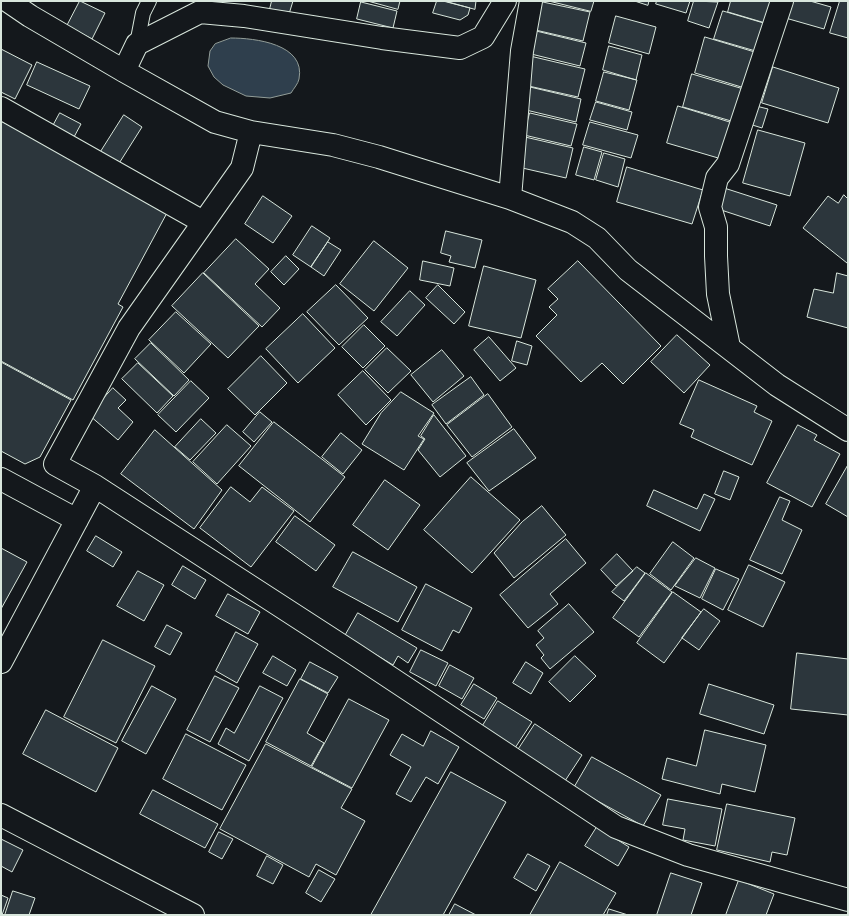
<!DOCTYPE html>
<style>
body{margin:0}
#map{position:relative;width:849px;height:916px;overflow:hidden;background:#14181c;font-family:"Exo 2",sans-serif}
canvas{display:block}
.frame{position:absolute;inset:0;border:2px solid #d8e6dc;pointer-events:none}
</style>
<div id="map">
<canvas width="849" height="916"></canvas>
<div class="frame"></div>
</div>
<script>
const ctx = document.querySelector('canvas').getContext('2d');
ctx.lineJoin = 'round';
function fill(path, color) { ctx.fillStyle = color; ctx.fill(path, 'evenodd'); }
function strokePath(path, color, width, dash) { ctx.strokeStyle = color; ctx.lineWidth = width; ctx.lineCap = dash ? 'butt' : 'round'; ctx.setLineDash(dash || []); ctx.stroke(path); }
const water = new Path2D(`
 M231,38c24,0 75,6 68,41 -1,5 -5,9 -8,14l-21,5 -24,-2 -23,-11 -9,-8 -6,-11 2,-15 5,-7z`);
fill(water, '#2f3f4d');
strokePath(water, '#939e99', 1);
const building = new Path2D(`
 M80,1l25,12 -13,26 -25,-13z
 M272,1h21l-4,13 -19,-5z
 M368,1h32l-2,8z
 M437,1h6l27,7 -2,7 -8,5 -27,-7z
 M445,1h31l-1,8z
 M538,1l52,11 -7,29 -52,-12z
 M549,1h45l-3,10z
 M635,1h14l-1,4z
 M657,1h33l-4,12 -30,-9z
 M694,1l24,1 -9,26 -21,-7z
 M731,1h48l-7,24 -44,-13z
 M787,1h23l21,6 -7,22 -42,-12z
 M840,1h8v37l-18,-5z
 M361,2l36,9 -4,17 -36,-9z
 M723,11l44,13 -8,28 -45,-13z
 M616,16l40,11 -7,27 -40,-11z
 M532,30l54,13 -6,23 -53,-13z
 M705,37l53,16 -10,36 -53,-16z
 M609,46l33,9 -6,25 -33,-10z
 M1,49l31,16 -17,34 -14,-7z
 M530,56l55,13 -7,28 -54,-12z
 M37,62l53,24 -11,23 -52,-24z
 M773,67l66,21 -11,35 -66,-20z
 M604,72l33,8 -8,30 -33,-9z
 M692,74l55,16 -9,33 -55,-16z
 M530,87l51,12 -5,23 -50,-12z
 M596,102l36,10 -5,18 -37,-10z
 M752,105l16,4 -6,19 -16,-5z
 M678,106l58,18 -11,36 -58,-17z
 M60,113l21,11 -7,13 -21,-11z
 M530,113l47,11 -6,22 -47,-11z
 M124,115l18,12 -24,38 -18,-12z
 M1,121l167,90 -50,93 5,3 -50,93 -72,-39z
 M590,122l48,13 -7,23 -48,-13z
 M758,130l47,13 -15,53 -47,-13z
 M525,137l48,11 -7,30 -48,-11z
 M584,147l18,5 -8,28 -18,-5z
 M604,153l21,6 -7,28 -22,-7z
 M627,167l76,23 -11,34 -75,-22z
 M721,187l56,18 -7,21 -55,-18z
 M844,195l4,4v62l-1,2 -44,-35 25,-32 10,7z
 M263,196l29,20 -19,27 -28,-19z
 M312,226l18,12 -19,29 -18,-12z
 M446,231l36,9 -7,28 -26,-6 2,-6 -10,-3z
 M236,239l33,30 -14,15 25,24 -18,19 -58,-54z
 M374,241l34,27 -34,43 -34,-27z
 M328,242l13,8 -17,26 -13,-9z
 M286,256l13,13 -15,16 -13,-13z
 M423,261l31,7 -4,18 -30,-6z
 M578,261l83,85 -38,38 -21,-21 -21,19 -45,-46 21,-21 -8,-8 9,-8 -10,-10z
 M484,266l52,14 -15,58 -52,-12z
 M203,273l56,53 -31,32 -56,-52z
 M837,273l11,3v52l-41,-11 7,-28 19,4z
 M336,285l32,33 -29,27 -32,-33z
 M438,285l27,27 -11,12 -28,-26z
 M410,291l15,14 -28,31 -16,-14z
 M176,312l35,32 -27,29 -35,-33z
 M303,314l32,34 -37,35 -32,-34z
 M364,325l21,21 -22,22 -21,-21z
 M677,335l33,30 -26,28 -33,-31z
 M489,337l27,31 -16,13 -26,-31z
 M517,341l15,5 -5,19 -15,-4z
 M151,343l38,37 -15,16 -39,-37z
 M387,348l24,23 -23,22 -23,-23z
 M442,350l22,26 -31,26 -22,-27z
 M261,356l26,27 -32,32 -27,-26z
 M1,362l70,38 -31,57 -15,7 -24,-13z
 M138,363l35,33 -16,17 -35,-34z
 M363,371l28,29 -25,25 -28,-30z
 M471,377l13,18 -38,29 -14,-19z
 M699,380l58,26 -3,6 18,9 -20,44 -61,-28 3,-7 -14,-6z
 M191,381l18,17 -33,34 -18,-17z
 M113,388l13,12 -8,8 15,14 -15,18 -29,-25z
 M401,392l33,21 -16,23 6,3 -20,31 -42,-26 19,-31z
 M488,394l24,33 -40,30 -25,-32z
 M260,412l12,10 -18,20 -11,-10z
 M434,415l32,41 -26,21 -22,-27 7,-11 -4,-3z
 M201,419l15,14 -26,27 -15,-13z
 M274,422l71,55 -35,45 -71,-56z
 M227,425l24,21 -34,38 -24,-22z
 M798,425l19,10 -3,5 26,14 -28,53 -45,-24z
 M514,429l22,29 -47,33 -22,-28z
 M155,430l67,60 -28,39 -73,-55z
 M341,433l21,17 -19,24 -21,-17z
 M848,465v52l-22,-13z
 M724,471l15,6 -9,23 -15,-6z
 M471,477l49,43 -48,53 -48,-43z
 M385,480l35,25 -32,45 -35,-25z
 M231,487l19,15 12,-15 32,24 -43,56 -51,-39z
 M654,490l43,19 7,-15 11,5 -15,32 -53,-25z
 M780,497l10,4 -8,19 20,10 -20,44 -32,-14z
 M542,506l24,29 -52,43 -20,-25 28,-31z
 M295,516l40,29 -19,26 -40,-29z
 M96,536l26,16 -9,15 -26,-16z
 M566,539l20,24 -36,31 8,10 -30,24 -28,-33z
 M673,542l21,16 -23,32 -21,-16z
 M1,548l26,14 -26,47z
 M353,552l64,35 -19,35 -65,-35z
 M617,554l16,17 -17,15 -15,-16z
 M696,558l19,10 -15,30 -25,-12z
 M749,565l36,17 -22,45 -35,-17z
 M183,566l23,14 -11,19 -23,-14z
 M637,567l8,6 -21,28 -12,-9z
 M716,569l23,10 -16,31 -21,-11z
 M138,571l26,14 -20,36 -27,-15z
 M646,573l26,19 -33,45 -26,-19z
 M426,584l46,24 -13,25 -6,-3 -11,21 -40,-21z
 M673,592l28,20 -37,51 -27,-20z
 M228,594l32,18 -12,22 -32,-18z
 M569,604l25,28 -44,37 -9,-11 3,-3 -8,-10 8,-7 -6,-7z
 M704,609l16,12 -21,29 -17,-12z
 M358,613l59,35 -9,15 -10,-7 -5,9 -48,-29z
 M167,625l15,8 -12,22 -15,-8z
 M236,632l22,12 -21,39 -21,-12z
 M103,640l52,26 -39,77 -52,-26z
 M421,650l27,13 -12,23 -26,-14z
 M797,653l51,6v56l-57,-6z
 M273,656l23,14 -9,16 -24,-13z
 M575,656l21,20 -26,26 -21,-20z
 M310,662l28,15 -10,16 -27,-14z
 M526,662l17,11 -12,21 -18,-11z
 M450,665l24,13 -12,21 -23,-13z
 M215,676l24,12 -29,54 -23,-12z
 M300,679l28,15 -21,39 17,10 -13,23 -45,-24z
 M474,684l23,14 -13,21 -23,-14z
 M709,684l65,21 -10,29 -64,-20z
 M152,686l24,13 -30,55 -24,-13z
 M260,686l23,12 -34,63 -31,-17 8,-16 8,5z
 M349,699l40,21 -37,68 -40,-21z
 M498,701l34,21 -17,26 -33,-21z
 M46,710l72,38 -22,44 -73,-38z
 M535,724l47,31 -19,29 -47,-31z
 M705,730l61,15 -11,47 -33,-8 -2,10 -58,-15 5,-21 29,8z
 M431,731l28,16 -21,37 -12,-7 -15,25 -15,-8 15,-27 -21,-12 12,-21 21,12z
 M186,734l60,31 -24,45 -59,-31z
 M266,744l86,45 -11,19 24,13 -29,54 -20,-11 -7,13 -89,-48z
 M592,757l69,38 -18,31 -69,-38z
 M451,772l55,30 -63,113h-72z
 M153,790l65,34 -13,24 -65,-34z
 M668,799l54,10 -7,37 -32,-6 2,-11 -22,-4z
 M727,804l68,14 -8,37 -15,-3 -2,10 -53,-12z
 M597,827l32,20 -11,19 -33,-20z
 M219,832l14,7 -11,20 -13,-7z
 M1,839l22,11 -11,22 -11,-6z
 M528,854l22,12 -14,25 -22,-13z
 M267,856l16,9 -10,19 -16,-8z
 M560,862l56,31 -13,22h-73z
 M319,870l16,9 -14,23 -15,-9z
 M671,873l31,10 -11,32h-34z
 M739,880l35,14 -8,21h-40z
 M13,891l22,7 -6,17h-24z
 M1,895l7,3 -6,17h-1z
 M455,904l21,11h-27z
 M609,909l19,6h-21z`);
fill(building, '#2c363c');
strokePath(building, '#d8e6dc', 1);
const lane = new Path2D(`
 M137,44l6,-31 6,-12`);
const street = new Path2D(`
 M8,1l22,15 94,55 91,51 36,10
 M124,71l13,-27 63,-32 44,4 138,22 78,10 23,-11 22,-36
 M1,108l202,114
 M510,198l12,-147 9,-50
 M729,347l-11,-53 -2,-38v-29l-6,-20 7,-29 11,-14 54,-163
 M1,479l76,41
 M95,486l261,169 260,172 72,28 160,45
 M1,662l94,-176 -40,-22 74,-136 113,-160 9,-36 82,13 46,12 131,41 62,24 25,16 31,32 149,115 71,45`);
const primary = new Path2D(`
 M1,815l192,100`);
strokePath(lane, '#d8e6dc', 16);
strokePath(street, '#d8e6dc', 24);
strokePath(primary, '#d8e6dc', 24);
strokePath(lane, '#14181c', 14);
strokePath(street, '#14181c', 22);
strokePath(primary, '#14181c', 22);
</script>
